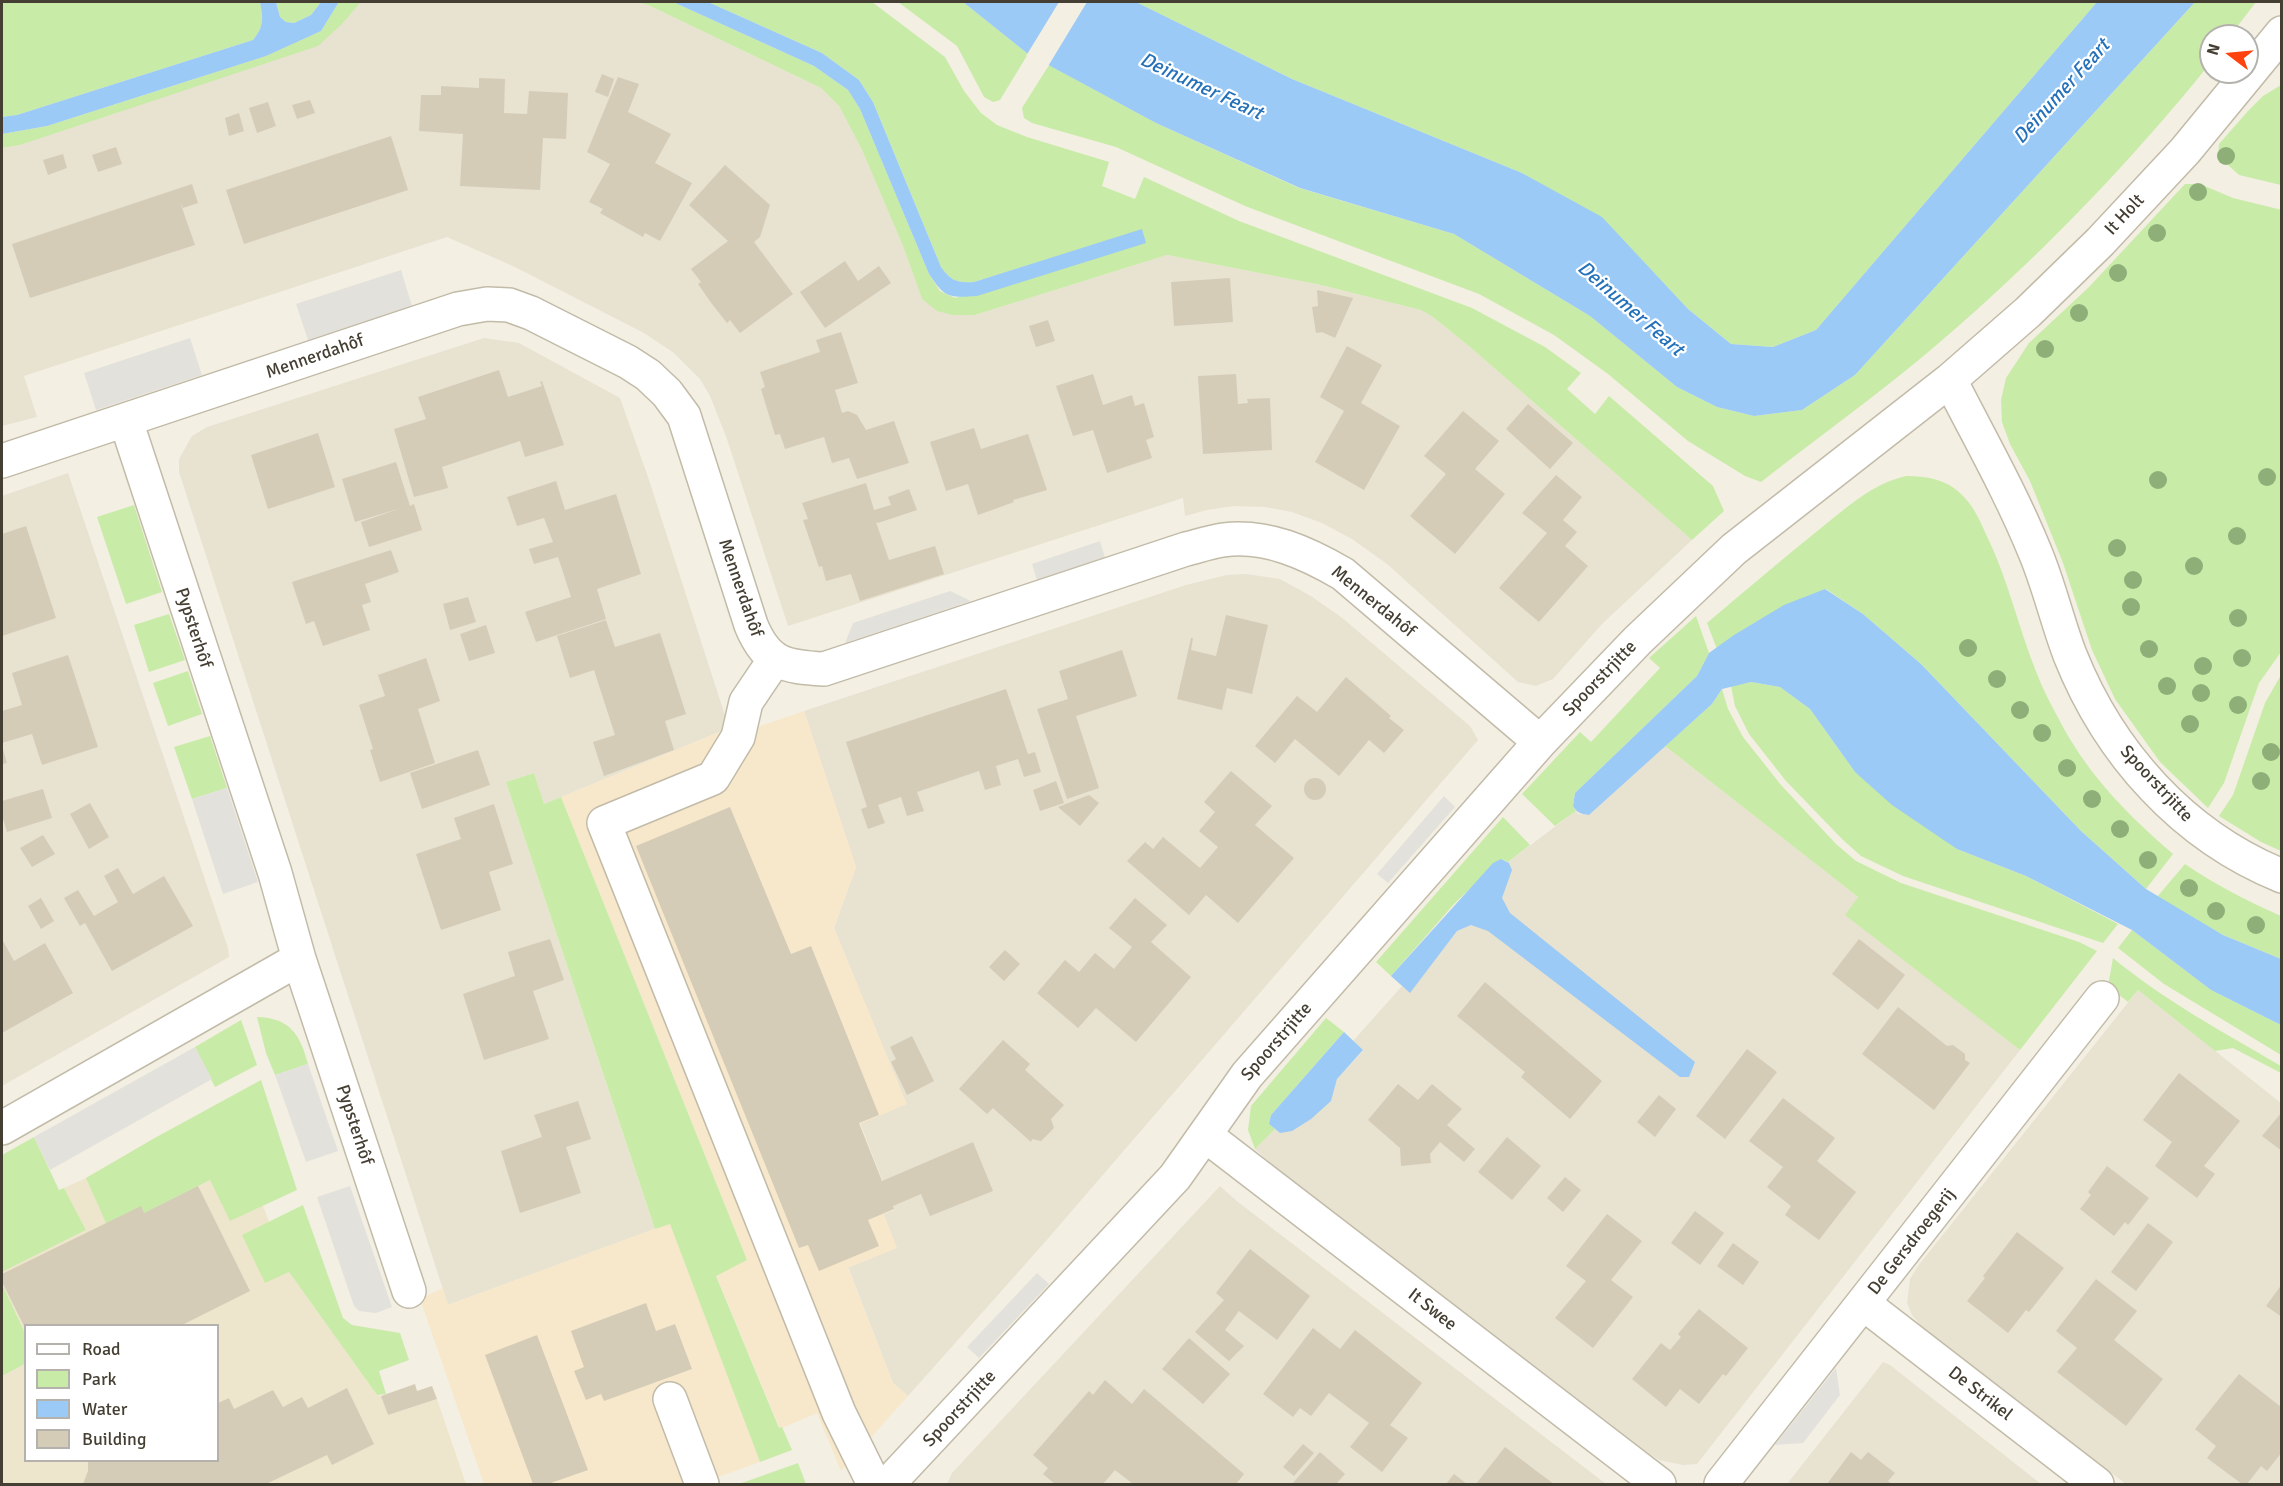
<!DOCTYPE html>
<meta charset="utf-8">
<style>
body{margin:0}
#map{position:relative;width:2283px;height:1486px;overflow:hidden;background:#f3efe3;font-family:Signika,sans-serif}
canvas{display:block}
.frame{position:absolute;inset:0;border:3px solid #453f33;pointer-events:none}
.legend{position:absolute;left:24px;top:1324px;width:195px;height:138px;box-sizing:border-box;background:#fff;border:2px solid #b5b2ad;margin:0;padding:8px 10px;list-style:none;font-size:18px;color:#453f33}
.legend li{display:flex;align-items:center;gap:12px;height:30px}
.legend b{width:30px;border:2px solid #b5b2ad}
.north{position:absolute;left:2199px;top:24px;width:60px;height:60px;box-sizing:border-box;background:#fff;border:2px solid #b5b2ad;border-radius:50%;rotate:286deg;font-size:16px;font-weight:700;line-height:24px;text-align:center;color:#453f33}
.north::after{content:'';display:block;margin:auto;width:21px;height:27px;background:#ff420e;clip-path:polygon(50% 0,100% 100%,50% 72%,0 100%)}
</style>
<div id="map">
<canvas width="2283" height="1486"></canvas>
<div class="frame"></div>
<ul class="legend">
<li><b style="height:8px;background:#fff"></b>Road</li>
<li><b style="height:16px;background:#c9eba8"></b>Park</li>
<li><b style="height:16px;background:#9acaf5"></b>Water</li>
<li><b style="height:16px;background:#d5ccb8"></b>Building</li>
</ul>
<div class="north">N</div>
</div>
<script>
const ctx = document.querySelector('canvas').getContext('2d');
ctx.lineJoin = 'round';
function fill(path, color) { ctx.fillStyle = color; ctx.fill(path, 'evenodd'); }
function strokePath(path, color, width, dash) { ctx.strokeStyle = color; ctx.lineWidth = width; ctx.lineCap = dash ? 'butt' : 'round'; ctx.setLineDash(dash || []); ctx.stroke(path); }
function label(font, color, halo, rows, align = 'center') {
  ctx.font = font + ' Signika,sans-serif'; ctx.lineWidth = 4.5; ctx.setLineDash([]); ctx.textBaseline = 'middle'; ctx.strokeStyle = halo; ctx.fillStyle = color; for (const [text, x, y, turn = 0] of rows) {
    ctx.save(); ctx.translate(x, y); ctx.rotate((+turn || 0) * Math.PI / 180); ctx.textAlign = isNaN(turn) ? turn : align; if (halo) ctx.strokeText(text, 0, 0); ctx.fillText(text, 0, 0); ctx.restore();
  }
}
fill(new Path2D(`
 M361,2h276l11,3 173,83 18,18 23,44 41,96 19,53 53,16 192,-60 154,30 101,25 11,7 37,30 222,193 -89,83 -50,56 -17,7 -18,-4 -131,-118 -35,-25 -30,-16 -30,-11 -27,-5 -31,-1 -27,4 -22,6 -2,-18 -395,128 -61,-187 -17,-43 -10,-17 -26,-26 -30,-20 -129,-66 -68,-30 -423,139 13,41 -35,9v-278l18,-3 323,-122z
 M484,338l35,5 101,55 29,82 80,248 -185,76 -10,-31 -28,9 149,447 -207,76 -269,-833v-13l13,-23 15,-9z
 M68,473l160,475 1,9 -227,129v-590z
 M1246,574l34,5 31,17 30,21 129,109 8,14 -433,502 -137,154 -15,-13 -45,-116 36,-53 10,-4 -34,-87 46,-19 -72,-176 22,-61 -52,-156 382,-126 41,-10z
 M1665,746l193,151 -12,18 174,135 -323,414 -14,1 -24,-5 -12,-8 -372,-285 -20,-18 20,-20 5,4 51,-32 6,-22 26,-28 -10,-10 49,-55 8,6 47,-61 14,-6 38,-62 -1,-1 68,-51 2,3 11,1z
 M2138,990l143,113v381h-155l-205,-158 -9,-11 -5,-12 3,-24 8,-13z
 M1220,1186l18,16 368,282h-659l5,-11z
 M1883,1362l7,3 151,119h-254z`), '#e8e2d1');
fill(new Path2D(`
 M804,711l52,156 -22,61 73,176 -47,20 34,86 -10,4 13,34 -49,20 45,115 15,13 -67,75 -24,-58 -37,16 -64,-154 31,-15 -186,-463 168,-69 17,17 14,-19z
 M670,1223l90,239 -61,22h-215l-64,-185 23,-11 5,17z`), '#f7e8cc');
fill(new Path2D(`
 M222,1102l67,170 88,123 4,1 7,19 49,-16 29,85h-464v-108l23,-12 1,96h192v-134h-192l-1,7 -23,-49v-12l84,-42 -22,-42 22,-10 67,-39z`), '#eee6cc');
fill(new Path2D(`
 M2,2h258c3,16 4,25 -7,38l-236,75 -15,2z
 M276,2h45l-10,13 -17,8 -8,-1 -6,-5z
 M339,2h22l-18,21 -25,23 -298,99 -18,3v-14l45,-8 219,-70 55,-25z
 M637,2h36l141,64 34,24 12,19 69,165 11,17 15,7 190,-55 -3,-13 -168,52c-17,1 -23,-1 -33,-15l-68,-165 -14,-22 -37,-27 -114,-51h164l73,55 19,34 17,22 16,12 30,12 82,25 -7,24 33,13 9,-22 95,44 233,87 73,39 36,26 -14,16 28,25 14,-18 104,90 11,25 -32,29 -222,-193 -37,-30 -12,-7 -100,-25 -154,-30 -192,60h-22l-16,-4 -15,-12 -19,-53 -41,-96 -23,-44 -18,-18 -173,-83z
 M898,2h65l65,52 -28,46 -7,2 -9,-5 -27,-51z
 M1136,2h961l-281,328 -43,17 -42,-3 -43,-35 -86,-91 -80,-45 -230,-94z
 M2195,2h61l-26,34h-19v26l-3,4c-81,100 -170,192 -268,276 -57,49 -119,93 -179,140l-16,-6 -57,-35 -80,-67 -54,-39 -75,-41 -234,-88 -129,-59 -84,-24 -8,-5 -2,-10 27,-43 107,58 143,65 155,46 136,82 87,71 40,20 37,9 48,-6 53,-35z
 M2281,85v100l-42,-10 -21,-19 1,-12 29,-33 15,-15z
 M2185,184h15l33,14 49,12 -1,442 -22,31 -35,100 -16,25 -48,-46 -45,-63 -23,-49 -29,-87 -33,-82 -20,-37 -8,-22 -1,-22 5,-22 23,-35 60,-56z
 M1906,476c20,0 40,3 55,18 11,10 18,24 24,38 23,46 33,95 52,142 7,18 17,36 26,53 28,51 66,89 110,127l-27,35 -65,-58 -160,-167 -58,-50 -37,-25c-41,16 -75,33 -109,60l-10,-26c38,-32 75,-64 114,-95 27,-21 50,-44 85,-52z
 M134,505l28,87 -36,12 -29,-87z
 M169,614l16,46 -36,12 -15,-47z
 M1696,616l13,37 -12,23 -122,117 -2,13 3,5 -21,15 -33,-32 58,-62 11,10 69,-74 -11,-10z
 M188,671l14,43 -34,12 -15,-43z
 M2281,675v176l-20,-9 -42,-26 14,-21 32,-92z
 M1751,682l29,5 30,22 45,63 102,77 69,27 92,48 -15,19 -200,-67 -42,-20 -19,-17 -56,-58 -37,-47 -14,-28 -4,-20z
 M1722,689l6,20 15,28 38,48 55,59 20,17 45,22 178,59 18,9 -77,99 -175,-135 13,-18 -193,-151 47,-42z
 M210,736l17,52 -35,11 -18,-52z
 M534,773l10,31 17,-7 186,463 -31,16 63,152 3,-1 10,23 -32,12 -90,-238 -15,5 -149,-447z
 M1503,817l27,28 -22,17 -7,-3 -47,45 -63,72 -15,-14z
 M2185,864c31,21 62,37 96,52v43l-58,-24 -66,-38z
 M2132,930l79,60 70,35v30l-117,-71 -46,-36z
 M2113,958c52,43 110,74 168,108v7l-48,-25 -18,3 -77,-61 -10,12 -20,-16z
 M257,1017c33,1 43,17 51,47l-33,11 -9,-22z
 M1326,1018l18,14 -73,83 -2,9 6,5 -20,20 -7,-19 3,-24z
 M241,1020l16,45 -42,22 -20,-40z
 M261,1080l36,110 -67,31 -20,-41 -66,33 -38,10 -20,-45 67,-39z
 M34,1137l25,53 5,-2 22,42 -84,42v-117z
 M303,1205l40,113 9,7 48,8 9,27 -30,11 7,23 -9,1 -88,-123 -24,11 -23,-48z
 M2,1284l23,49v31l-23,12z
 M798,1463l8,21h-67z`), '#c9eba8');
fill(new Path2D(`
 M401,270l11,36 -104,34 -12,-36z
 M190,338l12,37 -106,35 -12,-37z
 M1100,541l5,17 -68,22 -5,-16z
 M950,591l21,10 -126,42 8,-20z
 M227,788l31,94 -35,12 -31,-95z
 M1444,796l11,11 -67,76 -11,-9z
 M195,1047l17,32 -162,91 -16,-33z
 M308,1064l30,87 -32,11 -31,-87z
 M350,1186l42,121 -16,6 -17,-2 -5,-5 -37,-109z
 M1037,1273l12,11 -70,74 -12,-11z
 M1836,1368l4,27 -37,48 -28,2z`), '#e3e1dc');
fill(new Path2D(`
 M260,2h16l4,15 6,5 8,1 17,-8 10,-13h18l-18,29 -55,25 -219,70 -45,8v-17l15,-2 236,-75c11,-13 10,-22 7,-38z
 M673,2h35l114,51 37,27 14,22 68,165c10,14 16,16 33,15l168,-53 4,14 -169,53c-28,2 -32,2 -48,-22l-69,-165 -12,-19 -34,-24z
 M963,2h173l156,77 230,94 80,44 86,92 43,35 42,3 43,-17 281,-328h98l-340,373 -53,35 -48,6 -37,-9 -40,-20 -87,-71 -136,-82 -154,-46 -144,-65 -128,-69z
 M1825,589l38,25 58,50 160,167 65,58 77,46 58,24v66l-70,-35 -79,-60 -106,-54 -69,-27 -65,-44 -37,-33 -45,-63 -30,-22 -29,-5 -29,7 -10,15 -123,111c-8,-1 -12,-2 -16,-9l2,-13 122,-117 12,-23 25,-18 50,-30z
 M1501,859l8,4 3,7 -10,28 8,15 185,149 -6,15h-9l-192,-146 -17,-6 -14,6 -47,62 -19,-17 102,-113z
 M1344,1032l19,18 -26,29 -6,22 -20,18 -19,12 -12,2 -11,-9 2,-9z`), '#9acaf5');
fill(new Path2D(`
 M1059,2h28l-40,66 -21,-12z`), '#f3efe3');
fill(new Path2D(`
 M602,74l12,5 -6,18 -13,-5z
 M618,77l21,7 -11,28 43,22 -16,29 37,20 -32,58 -15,-8 -2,4 -43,-24 3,-4 -14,-7 21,-38 -23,-12z
 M479,78l26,1 -1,34 23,1 2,-23 39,2 -2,46 -23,-1 -3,52 -80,-4 3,-52 -44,-3 2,-36h20v-9l38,2z
 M310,100l5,13 -18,6 -5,-14z
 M268,102l8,24 -19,7 -8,-25z
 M239,113l5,18 -15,5 -4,-18z
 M391,136l17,54 -164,54 -18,-54z
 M116,147l6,17 -24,8 -6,-17z
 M63,154l4,14 -19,7 -5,-15z
 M725,165l45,40 -10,32 -6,5 39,52 -53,39 -10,-13 -3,3 -15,-19 -14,-20 3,-2 -10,-13 37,-28 -39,-36z
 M192,184l6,19 -15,5 -3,-6 15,43 -165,53 -18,-54z
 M845,261l13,20 21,-15 12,17 -66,45 -25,-36z
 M1230,278l3,44 -59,4 -3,-44z
 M1317,290l36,8 -18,40 -13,-6 -6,1 -4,-26 6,-1z
 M1048,320l7,21 -19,6 -7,-21z
 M841,332l17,51 -23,7 7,23 6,-2 9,4 9,15 28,-9 15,42 -52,16 -8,-21 -17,5 -8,-26 -39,12 -5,-15 -5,1 -14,-46 4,-2 -5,-15 60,-20 -4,-12z
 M1347,346l35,19 -21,38 39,23 -36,64 -49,-28 29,-51 -24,-14z
 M499,370l9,27 34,-11 -2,-4 2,-1 22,64 -39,12 -5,-16 -78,26 6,21 -34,9 -20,-68 32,-10 -8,-22z
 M1093,374l10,31 29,-10 3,11 9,-3 10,34 -8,3 6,18 -45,15 -14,-43 -20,6 -17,-50z
 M1236,374l2,30 10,-1 -1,-4 23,-1 2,52 -69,4 -5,-78z
 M1528,404l45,39 -23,26 -44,-40z
 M1463,411l36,30 -24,28 30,25 -50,60 -45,-38 36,-42 -22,-18z
 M974,428l7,21 47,-15 19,56 -34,10 1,2 -36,13 -10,-31 -22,7 -16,-49z
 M318,433l17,54 -67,22 -17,-54z
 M396,462l14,44 4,-2 8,26 -53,17 -8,-25 40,-14 -46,14 -13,-43z
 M1556,475l26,22 -19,23 14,12 -12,14 23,20 -49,56 -40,-34 48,-55 -25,-20z
 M556,481l9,29 51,-16 25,80 -44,15 9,30 -70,23 -11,-30 46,-15 -13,-40 -24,7 -5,-15 24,-7 -9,-24 -27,8 -10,-29z
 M866,483l8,27 17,-5 -3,-8 21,-8 8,21 -39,13 -2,-1 13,38 46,-14 9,28 -84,27 -9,-27 -25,7 -4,-15 -3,1 -16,-47 5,-1 -6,-16z
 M26,526l30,92 -54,18v-102z
 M391,550l8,22 -34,12 6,18 -9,3 8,25 -47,16 -9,-25 -8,3 -14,-42z
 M468,597l8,25 -26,8 -7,-26z
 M1226,615l42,10 -16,69 -25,-6 -5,22 -45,-11 14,-61h2l-2,12 25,6z
 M606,620l9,27 45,-14 26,81 -21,7 9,29 -70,26 -11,-34 22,-7 -21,-65 -24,8 -13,-42z
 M486,625l9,28 -26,8 -9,-27z
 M1122,650l15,46 -61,20 23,72 -32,11 -30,-90 31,-10 -9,-28z
 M68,655l30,92 -56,18 -10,-31 -30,9v-32l20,-6 -10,-32z
 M426,658l14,43 -22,8 17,54 -55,19 -10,-32 3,-1 -14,-44 26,-9 -7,-21z
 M1346,677l45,39 -2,2 15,12 -20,23 -15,-13 -30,36 -44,-37 -20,24 -20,-17 42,-50 20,16z
 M1006,689l22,65 7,-2 6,20 -17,5 -6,-18 -22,7 5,19 -16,5 -6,-19 -62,21 7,19 -17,5 -6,-19 -23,8 7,18 -17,6 -7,-20 6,-2 -21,-65z
 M2,746l5,17 -5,1z
 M478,750l12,35 -68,24 -12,-36z
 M1231,771l41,35 -17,19 39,33 -56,65 -32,-28 -17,20 -62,-54 18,-19 8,7 10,-12 37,31 18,-21 -19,-16 16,-19 -11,-10z
 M1304 789a11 11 0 1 1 22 0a11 11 0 1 1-22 0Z
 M1056,781l8,22 -24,8 -7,-21z
 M43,789l9,29 -45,14 -5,-17v-14z
 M1089,795l10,8 -19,23 -22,-19z
 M90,803l19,34 -20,12 -19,-35z
 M494,804l19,60 -24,8 12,38 -60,20 -25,-76 45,-15 -7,-21z
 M730,807l61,147 20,-8 68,169 -20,8 23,58 91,-39 20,49 -63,25 -9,-22 -28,12 1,3 -26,11 11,26 -60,25 -11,-26 -9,3 -163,-402z
 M43,835l12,19 -23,13 -12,-19z
 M118,868l15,26 31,-18 29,50 -81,45 -27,-48 -5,3 -16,-28 14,-8 16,26 24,-14 -14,-26z
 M41,898l13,23 -13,8 -13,-23z
 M1135,898l32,27 -16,17 40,35 -55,65 -40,-34 -18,20 -41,-35 28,-33 14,12 16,-19 19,16 18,-22 -23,-19z
 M2,939l12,22 31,-18 28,50 -71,40z
 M550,939l14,41 -31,11 16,48 -65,21 -21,-66 52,-18 -7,-24z
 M1859,939l46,36 -27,35 -46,-36z
 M1005,950l15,14 -16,17 -15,-14z
 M1485,982l117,99 -32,38 -49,-42 4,-5 -68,-56z
 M1898,1007l49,39 6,-1 12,9v6l5,3 -36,47 -72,-56z
 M912,1036l22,45 -27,14 -16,-33 5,-3 -6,-12z
 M1003,1040l27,24 -5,6 39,35 -13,14 3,9 -13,13 -9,-2 -1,3 -38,-34 -6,6 -28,-25z
 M1747,1049l30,23 -52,67 -29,-23z
 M2179,1073l61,48 -36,45 11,8 -18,24 -42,-32 17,-24 -29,-22z
 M1398,1084l20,16 14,-16 30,25 -15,16 28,24 -11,13 -24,-20 -10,12 1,9 -30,3 -1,-18 -32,-28z
 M1659,1095l17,14 -21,28 -18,-15z
 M1783,1098l52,40 -18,23 39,31 -37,48 -34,-25 6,-9 -24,-19 16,-20 -34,-26z
 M578,1101l13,38 -25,8 15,46 -61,20 -19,-62 41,-14 -8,-22z
 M2282,1112v39l-20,-15z
 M1507,1137l34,29 -29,34 -34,-28z
 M2107,1166l42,32 -21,27 -3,-3 -11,14 -34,-27 11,-14 -3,-3z
 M1565,1177l16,13 -18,22 -16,-14z
 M198,1186l52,105 -70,35h-154v4l-24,-48v-8l139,-68 3,7z
 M1695,1211l29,22 -24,32 -29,-22z
 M1607,1214l35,27 -31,39 22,17 -40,51 -38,-30 31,-37 -20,-15z
 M2148,1223l25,19 -37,49 -25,-19z
 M2017,1232l47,36 -35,44 -3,-2 -18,23 -41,-32 18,-23 -2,-2z
 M1733,1243l26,19 -16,23 -26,-19z
 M1250,1249l60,47 -33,44 -38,-29 -14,19 19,16 -15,15 -34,-29 29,-32 -8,-7z
 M2096,1279l41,32 -23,29 49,39 -37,47 -69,-54 20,-24 -21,-17z
 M2282,1284v33l-16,-11z
 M646,1303l10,28 19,-7 17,45 -88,32 -3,-7 -15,6 -12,-29 10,-4 -13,-36z
 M1699,1309l49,39 -22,28 -3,-2 -24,30 -19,-15 -14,18 -34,-28 29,-36 9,7 11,-13 -3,-3z
 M1313,1328l27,21 15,-19 67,53 -32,42 18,13 -26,34 -32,-25 19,-24 -40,-30 -18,23 -11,-8 -7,9 -30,-23z
 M537,1335l51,135 -40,14h-15l-48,-129z
 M1189,1338l41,36 -27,30 -41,-35z
 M2239,1374l42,33 1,45 -15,19 -6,-5 -14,18h-5l-35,-26 9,-12 -21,-17z
 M1105,1380l27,24 12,-15 100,85 -8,10h-103l-18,-14 -12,14h-48l-12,-10 5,-6 -15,-13 56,-64 4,4z
 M415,1384l2,7 15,-5 5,13 -49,16 -7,-19z
 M347,1388l27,56 -42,21 -5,-10 -61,29h-183l5,-13v-10h130v-58l11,-5 5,11 39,-19 10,17 19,-10 6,11z
 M1303,1444l11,9 -20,23 -11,-9z
 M1505,1447l34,26 15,11h-78z
 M1320,1452l25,22 -9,10h-44z
 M1851,1452l10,8 7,-8 27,21 -7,8 4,3h-65z
 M1454,1474l13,10h-21z`), '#d5ccb8');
const minor = new Path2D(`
 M1950,380c29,57 61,113 85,172 14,33 22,69 35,103 39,98 113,181 212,221
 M126,421l149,452 24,86 110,332
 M2,461l456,-152 29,-5 22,1 22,8 97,49 20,13 19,18 17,23 67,209c16,39 34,42 73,44l362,-120c12,-3 24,-7 37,-9 43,-6 84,13 120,34l197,168
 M775,659l-29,43 -8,35 -25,41 -109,45 235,590 35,71
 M2,1128l297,-169
 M1205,1135l454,349
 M1864,1304l233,180
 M670,1399l32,85
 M888,1484l287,-307 72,-102 293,-333 98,-102 96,-91 216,-169 78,-68 72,-70 85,-91 97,-118
 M1721,1484l381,-486`);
strokePath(minor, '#c2bba8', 36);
strokePath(minor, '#fff', 33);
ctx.fillStyle = '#8faf79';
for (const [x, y] of [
 [2226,156],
 [2198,192],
 [2157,233],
 [2118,273],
 [2079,313],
 [2045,349],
 [2267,477],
 [2158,480],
 [2237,536],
 [2117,548],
 [2194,566],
 [2133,580],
 [2131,607],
 [2238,618],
 [1968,648],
 [2149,649],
 [2242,658],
 [2203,666],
 [1997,679],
 [2167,686],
 [2201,693],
 [2238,705],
 [2020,710],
 [2190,724],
 [2042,733],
 [2271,752],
 [2067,768],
 [2261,781],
 [2092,799],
 [2120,829],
 [2148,860],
 [2189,888],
 [2216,911],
 [2256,925]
]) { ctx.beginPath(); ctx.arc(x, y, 9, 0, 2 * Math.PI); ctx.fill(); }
label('18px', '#453f33', '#fff', [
 ["It Holt",2125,215,-47],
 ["Mennerdahôf",315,357,-19],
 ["Mennerdahôf",740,588,71],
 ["Mennerdahôf",1373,602,39],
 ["Pypsterhôf",193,628,72],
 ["Spoorstrjitte",1600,679,-46],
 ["Spoorstrjitte",2156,784,47],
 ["Spoorstrjitte",1277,1042,-49],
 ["Pypsterhôf",354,1125,72],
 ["De Gersdroegerij",1912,1242,-52],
 ["It Swee",1432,1310,38],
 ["De Strikel",1980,1394,38],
 ["Spoorstrjitte",960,1409,-47]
]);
label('italic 20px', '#2571b9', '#fff', [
 ["Deinumer Feart",1201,87,25],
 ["Deinumer Feart",2062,92,-48],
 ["Deinumer Feart",1630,309,41]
]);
</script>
